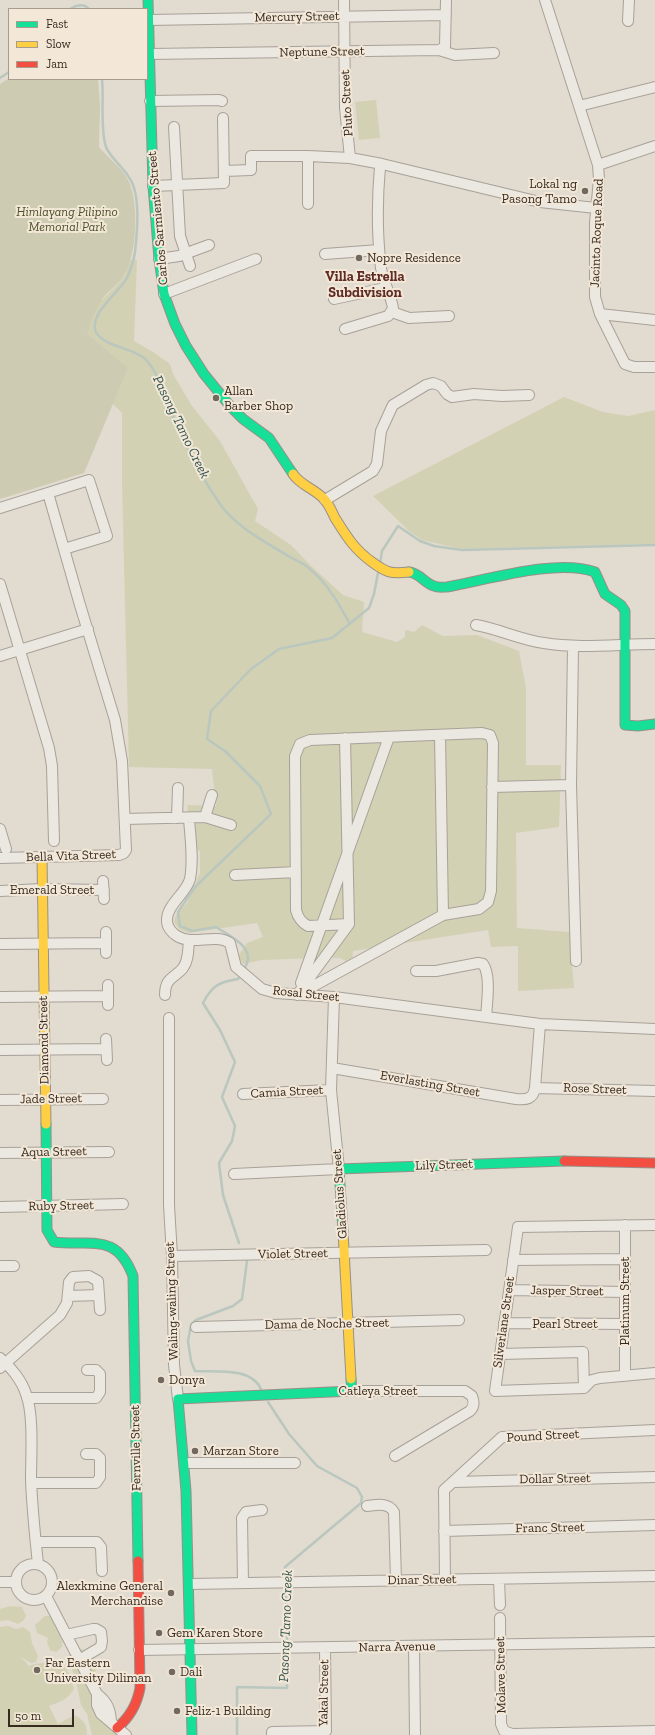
<!DOCTYPE html>
<style>
body{margin:0}
#map{position:relative;width:655px;height:1735px;overflow:hidden;background:#e2dbd0;font-family:"Zilla Slab",serif}
canvas{display:block}
.legend{position:absolute;left:8px;top:8px;width:140px;height:72px;box-sizing:border-box;background:#f3e8d7;border:1px solid #a89c8e;margin:0;padding:5px 7px;list-style:none;font-size:12px;color:#372a21}
.legend li{display:flex;align-items:center;gap:8px;height:20px}
.legend b{width:20px;border:1px solid #a89c8e}
.scale{position:absolute;left:8px;top:1709px;width:66px;height:18px;box-sizing:border-box;border:2px solid #372a21;border-top:0;padding-left:5px;font-size:12px;line-height:14px;white-space:nowrap;color:#372a21;-webkit-text-stroke:3px #f3e8d7;paint-order:stroke}
</style>
<div id="map">
<canvas width="655" height="1735"></canvas>
<ul class="legend">
<li><b style="height:5px;background:#16e098"></b>Fast</li>
<li><b style="height:5px;background:#ffcf43"></b>Slow</li>
<li><b style="height:5px;background:#f24e42"></b>Jam</li>
</ul>
<div class="scale">50 m</div>
</div>
<script>
const ctx = document.querySelector('canvas').getContext('2d');
ctx.lineJoin = 'round';
function fill(path, color) { ctx.fillStyle = color; ctx.fill(path, 'evenodd'); }
function strokePath(path, color, width, dash) { ctx.strokeStyle = color; ctx.lineWidth = width; ctx.lineCap = dash ? 'butt' : 'round'; ctx.setLineDash(dash || []); ctx.stroke(path); }
function label(font, color, halo, rows, align = 'center') {
  ctx.font = font + ' "Zilla Slab",serif'; ctx.lineWidth = 4; ctx.setLineDash([]); ctx.textBaseline = 'middle'; ctx.strokeStyle = halo; ctx.fillStyle = color; for (const [text, x, y, turn = 0] of rows) {
    ctx.save(); ctx.translate(x, y); ctx.rotate((+turn || 0) * Math.PI / 180); ctx.textAlign = isNaN(turn) ? turn : align; if (halo) ctx.strokeText(text, 0, 0); ctx.fillText(text, 0, 0); ctx.restore();
  }
}
fill(new Path2D(`
 M376,100l4,38 -21,2 -4,-38z
 M130,260h7l-3,81 19,11 17,12 3,10 19,32 28,35 38,68 -3,12 36,24 19,20 33,30 21,7 -2,30 35,10 8,-5v-7l9,2 8,-7 21,11 34,-1 42,16 7,37v77h35l-2,62 -43,6 1,95 52,4 5,56 -56,3v-45l-27,1 -3,-17 -135,21 -1,13 -12,-6h-22l-56,2 -19,4 -5,-8 9,-13 16,-6 -6,-14 -68,10 -10,-4 -5,-7 2,-7 11,-12 13,-30v-22l-6,-3 -7,-43 29,1 -4,-37 -83,-2 -7,-284v-70l-9,-9 -11,10 -27,-93c16,-13 39,-28 50,-47 2,-4 3,-10 5,-14z
 M564,397l39,15 25,4 27,-6v134l-193,5 -40,-9 -13,-9 -36,-35z
 M10,1606l12,1 4,9 -3,5 -5,3 -10,-4 -8,1v-12z
 M45,1616h5c8,7 5,9 9,17 4,8 6,14 -3,19l-6,-2 -3,-8 1,-4 -11,-5 -2,-8z
 M8,1626l8,3 7,-2 7,5 2,11 6,13 -2,6 -5,1 -10,-6 8,9c7,-4 27,-4 34,0 7,4 9,16 11,23 -7,11 -14,13 -25,17l9,18 17,-9c9,5 12,10 12,20h-87v-108z
 M79,1649l10,2c8,13 9,17 3,31l10,28 29,25h-39l-5,-21 -6,-9 -6,-28 -7,-17 2,-8z`), '#d3d1b4');
fill(new Path2D(`
 M9,78l89,1 2,26 -1,42c9,11 24,21 30,35 10,22 8,73 -5,93 -5,9 -14,15 -21,23 -7,10 -12,24 -16,36l41,34 -44,105 -84,26v-415z`), '#cecbb3');
strokePath(new Path2D(`
 M70,9c6,-4 14,-6 19,0
 M0,78l9,-6
 M102,79c2,20 -2,50 4,68 3,9 18,21 24,32 11,17 7,54 5,73 -1,8 -5,19 -8,26 -7,14 -39,36 -31,54 8,16 40,15 52,30 13,16 17,37 25,55 13,30 29,61 47,87 16,23 47,39 70,53 7,4 15,7 20,12 18,15 29,35 40,55
 M380,564l2,-13 16,-25 22,15 14,5 28,4 193,-5
 M244,969c14,-21 -13,-32 -28,-42l-24,4 -12,-5 -2,-14 17,-25 76,-73 -11,-28 -35,-35 -18,-12 4,-28 40,-42 28,-20 53,-11 37,-30 5,-14 4,-21
 M239,1243l-16,-48 -4,-32 13,-22 3,-15 -13,-29 13,-35 -15,-32 -17,-27c9,-18 17,-21 35,-24l3,-4
 M247,1261l-5,38 -9,7 -37,14 -5,5 -3,16 3,20 4,10c21,1 56,-4 66,18
 M268,1402l21,32 28,32 40,22 5,9 -1,6 -76,64 1,14
 M286,1586l1,59
 M237,1735v-48l50,1v-38`), '#bac7be', 2.5);
const street = new Path2D(`
 M344,0l1,108 5,50
 M545,0l53,165 1,14 -4,44v74l5,17 25,50 9,3h21
 M148,20l298,-5
 M628,21l1,-21
 M439,50l6,-3 1,-47
 M149,54l290,-4 16,5 39,-2
 M150,101l69,-1 3,1
 M579,106l76,-19
 M174,127l6,109 10,30
 M308,156v48
 M598,165l57,-19
 M224,171l27,-1v-14h57l42,2 32,6 158,38 56,6
 M153,186l71,-3 -1,-65
 M325,254l54,-4
 M159,259l20,-3 30,-11
 M164,294l92,-35
 M334,299l51,-11
 M392,312l17,6 40,-2
 M600,314l55,6
 M345,329l43,-13 5,-7c-1,-12 -10,-27 -12,-41 -4,-33 -4,-68 -1,-101l2,-3
 M325,500l48,-29 4,-7 4,-33 10,-22 2,-4 33,-20 7,-2 8,3 6,8 5,3 22,-3 28,2 27,-1
 M0,508l89,-28 18,56 -43,13
 M0,584l49,164 3,18 2,75
 M476,625c23,4 45,15 68,18 36,6 74,1 111,1
 M573,646l-2,139 5,176
 M0,656l88,-27
 M482,733l8,2 3,8 -2,148 -3,11 -9,7 -36,6 -146,80 52,-71 -41,2c-7,-4 -10,-8 -12,-16l-1,-154 5,-12 10,-4z
 M440,735l3,180
 M345,738l4,186
 M492,787l79,-2
 M205,817l7,-22
 M177,818l1,-30
 M189,818c1,19 5,41 1,61 -4,15 -24,26 -23,42 0,6 5,12 10,15 16,10 38,-3 53,7l6,24 26,22 14,4 58,4 206,27 115,5
 M125,819l80,-2 26,8
 M0,829l6,20
 M0,858l119,-3 5,-2 2,-3 -4,-89 -7,-41 -35,-115 -32,-112
 M235,875l61,-3
 M103,881l1,18
 M0,891l42,-2 62,1
 M106,932v21
 M0,944l106,-1
 M416,971h20l42,-8 5,1c8,11 4,38 3,53
 M301,983l88,-246
 M108,985v20
 M165,995c0,-18 9,-16 18,-27 6,-8 5,-19 6,-28
 M0,997l108,-1
 M169,1018v187l3,51 2,109 4,34
 M106,1039l1,21
 M0,1050l106,-1
 M332,1068l184,31c11,1 17,0 19,-11l5,-64
 M535,1088l120,3
 M243,1094l88,-4
 M0,1100l103,-1
 M0,1153l109,-1
 M234,1174l105,-5 -8,-79 3,-93
 M0,1207l123,-3
 M655,1225l-137,2 -23,164 89,-3 8,-8 8,-2 55,-5
 M172,1256l314,-6
 M513,1260l112,-1
 M0,1266h14
 M509,1290l116,2
 M68,1296l31,-1
 M504,1323l121,1
 M196,1327l263,-7
 M500,1354l83,-2 1,36
 M0,1358c11,9 22,23 26,36 8,20 5,63 5,85 1,28 4,57 7,85
 M0,1368l60,-53 7,-12 2,-21 4,-5 16,-1 9,5 2,29
 M625,1376v-151
 M352,1391h113l7,5c2,5 3,10 -2,15l-75,45
 M27,1398h69l4,-6v-18l-4,-4h-9
 M184,1463h111
 M454,1482l201,-5
 M31,1483h65l4,-6v-19l-4,-4h-10
 M367,1506c10,-1 21,-4 27,6l2,68
 M444,1531l211,-6
 M36,1542h61l4,5 1,24
 M16 1582a18 18 0 1 1 36 0a18 18 0 1 1-36 0Z
 M499,1579l1,26
 M445,1580l-1,-90 58,-53 153,-7
 M0,1582h16
 M243,1583l-1,-65 4,-6 16,-2
 M190,1584l465,-8
 M46,1596l51,98c10,8 13,14 14,27
 M500,1618l1,106 3,7 8,3 143,-3
 M66,1635l27,-6h3l5,3 1,9 -1,6 -22,13
 M414,1646l1,89
 M139,1650l516,-8
 M97,1694v11l4,9 25,21
 M272,1735v-3l54,-1 -1,-83`);
const fast = new Path2D(`
 M148,0l5,186 6,73 5,35 11,30 11,22 18,28 26,32 13,13 26,19 24,36
 M409,572c11,1 15,11 25,14 4,2 9,1 13,1 40,-7 110,-29 148,-15l10,22 16,11 4,6v114l13,1 17,-2
 M46,1124l1,106 7,12c36,5 62,-11 79,34l5,285
 M343,1231l-4,-62 225,-8
 M192,1735l-6,-244 -8,-92 174,-8 -1,-12`);
const slow = new Path2D(`
 M293,474c7,11 22,15 31,25 5,5 8,13 11,19 12,19 19,31 37,44 15,11 19,12 37,10
 M42,857l4,267
 M343,1231l8,148`);
const jam = new Path2D(`
 M564,1161l91,2
 M117,1728c13,-11 20,-23 23,-40l-2,-127`);
strokePath(street, '#a8a198', 12);
strokePath(fast, '#989088', 11);
strokePath(slow, '#989088', 11);
strokePath(jam, '#989088', 11);
strokePath(street, '#ebe7e1', 10);
strokePath(fast, '#16e098', 9);
strokePath(slow, '#ffcf43', 9);
strokePath(jam, '#f24e42', 9);
for (const [x, y, r, color] of [
 [585,191,4,"#73685e"],
 [359,258,4,"#73685e"],
 [216,398,4,"#73685e"],
 [161,1380,4,"#73685e"],
 [195,1451,4,"#73685e"],
 [171,1593,4,"#73685e"],
 [159,1633,4,"#73685e"],
 [37,1670,4,"#73685e"],
 [172,1672,4,"#73685e"],
 [177,1711,4,"#73685e"]
]) { const dot = new Path2D(); dot.arc(x, y, r, 0, 2 * Math.PI); ctx.fillStyle = color; ctx.fill(dot); strokePath(dot, '#f3e8d7', 1.5); }
label('13px', '#372a21', '#f3e8d7', [
 ["Mercury Street",297,17,-1],
 ["Neptune Street",322,52,-1],
 ["Pluto Street",347,103,-93],
 ["Carlos Sarmiento Street",158,218,-95],
 ["Jacinto Roque Road",597,233,-88],
 ["Bella Vita Street",71,856,-2],
 ["Emerald Street",52,890],
 ["Rosal Street",306,994,6],
 ["Diamond Street",44,1040,-91],
 ["Everlasting Street",430,1084,10],
 ["Rose Street",595,1089,2],
 ["Camia Street",287,1092,-3],
 ["Jade Street",51,1099,-1],
 ["Aqua Street",54,1152,-1],
 ["Lily Street",444,1165,-2],
 ["Gladiolus Street",340,1194,-94],
 ["Ruby Street",61,1206,-1],
 ["Violet Street",293,1254,-1],
 ["Jasper Street",567,1291,1],
 ["Waling-waling Street",172,1301,-92],
 ["Platinum Street",625,1301,-90],
 ["Silverlane Street",504,1322,-82],
 ["Dama de Noche Street",327,1324,-1],
 ["Pearl Street",565,1324],
 ["Catleya Street",378,1391],
 ["Pound Street",543,1436,-3],
 ["Fernville Street",136,1448,-91],
 ["Dollar Street",555,1479,-1],
 ["Franc Street",550,1528,-1],
 ["Dinar Street",422,1580,-1],
 ["Narra Avenue",397,1647,-1],
 ["Molave Street",501,1675,-91],
 ["Yakal Street",324,1693,-89]
]);
label('13px', '#372a21', '#f3e8d7', [
 ["Lokal ng",577,184,"right"],
 ["Pasong Tamo",577,199,"right"],
 ["Nopre Residence",367,258],
 ["Allan",224,391],
 ["Barber Shop",224,406],
 ["Donya",169,1380],
 ["Marzan Store",203,1451],
 ["Alexkmine General",163,1586,"right"],
 ["Merchandise",163,1601,"right"],
 ["Gem Karen Store",167,1633],
 ["Far Eastern",45,1663],
 ["University Diliman",45,1678],
 ["Dali",180,1672],
 ["Feliz-1 Building",185,1711]
], 'left');
label('italic 13px', '#4b512a', '#f3e8d7', [
 ["Himlayang Pilipino",67,212],
 ["Memorial Park",67,227]
]);
label('bold 14px', '#5f2b25', '#f3e8d7', [
 ["Villa Estrella",365,277],
 ["Subdivision",365,293]
]);
label('italic 14px', '#325550', '#f3e8d7', [
 ["Pasong Tamo Creek",181,427,64],
 ["Pasong Tamo Creek",286,1626,-88]
]);
</script>
